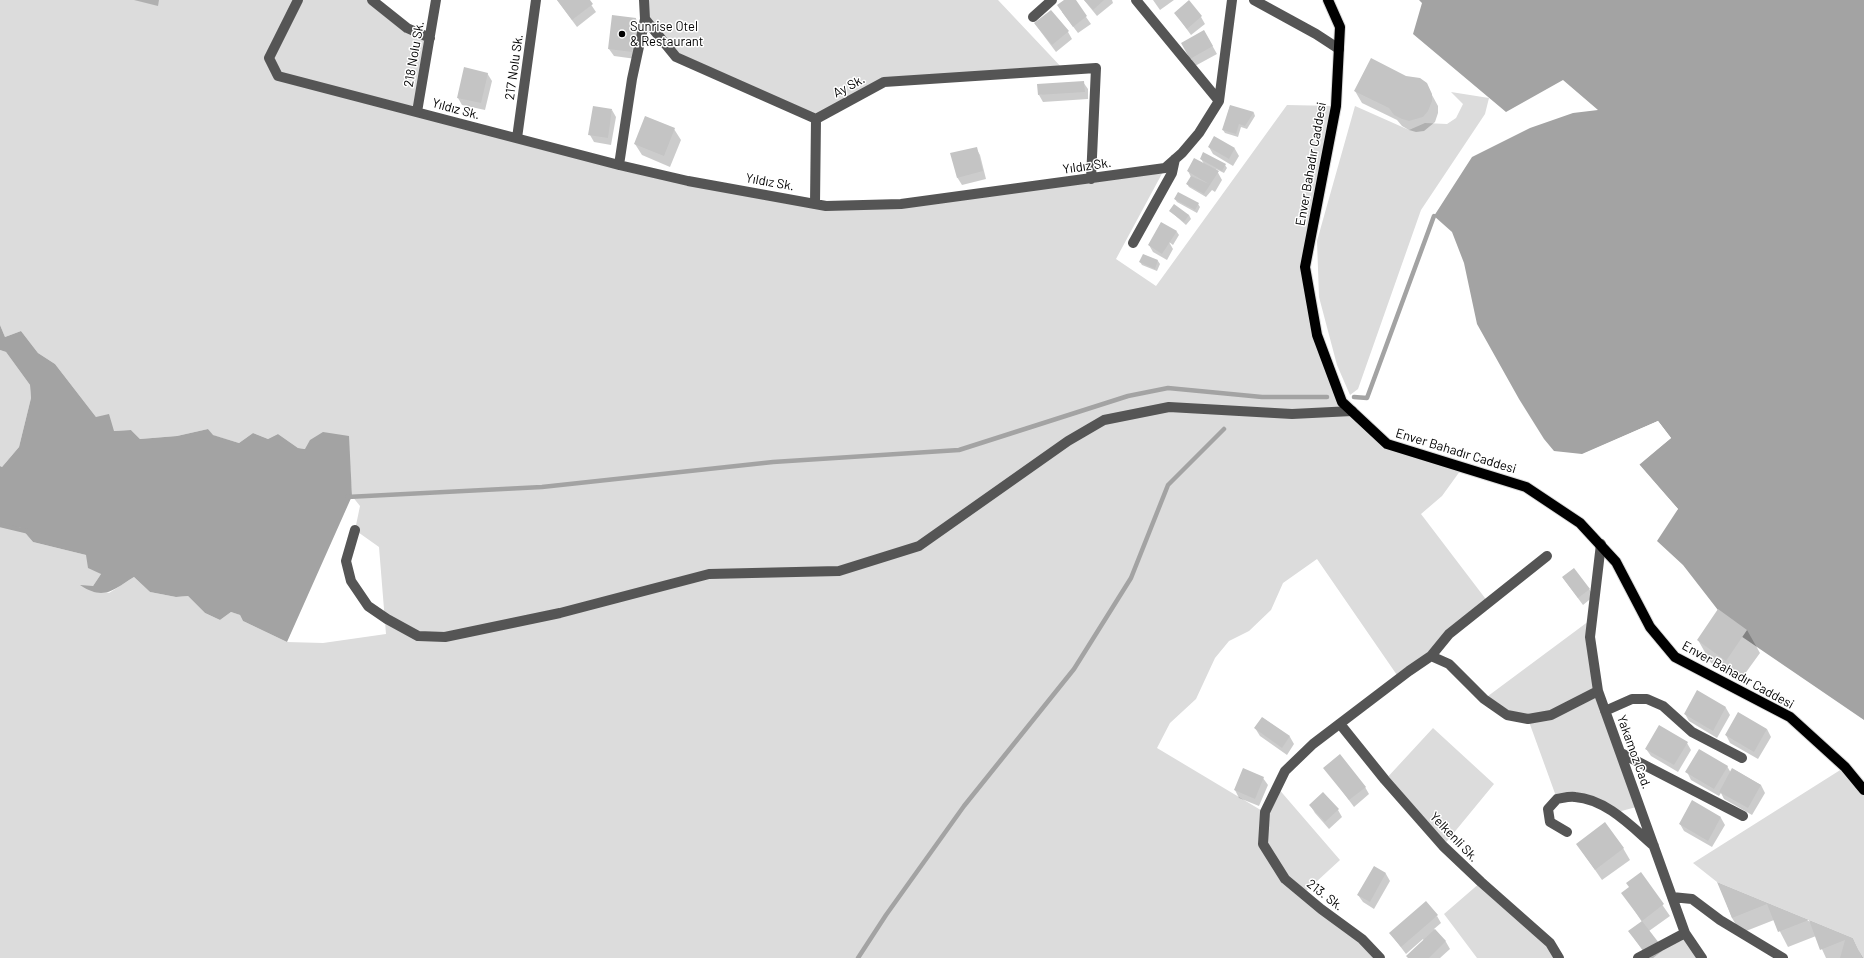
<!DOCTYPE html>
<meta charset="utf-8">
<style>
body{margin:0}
canvas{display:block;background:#fff}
</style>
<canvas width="1864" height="958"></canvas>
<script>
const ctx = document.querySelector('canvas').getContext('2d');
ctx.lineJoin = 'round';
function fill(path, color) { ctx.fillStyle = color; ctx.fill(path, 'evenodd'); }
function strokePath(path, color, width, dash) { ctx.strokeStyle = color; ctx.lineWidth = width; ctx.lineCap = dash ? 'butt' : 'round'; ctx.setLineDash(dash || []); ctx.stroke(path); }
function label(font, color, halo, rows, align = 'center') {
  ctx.font = font + ' Barlow,sans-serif'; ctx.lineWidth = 3; ctx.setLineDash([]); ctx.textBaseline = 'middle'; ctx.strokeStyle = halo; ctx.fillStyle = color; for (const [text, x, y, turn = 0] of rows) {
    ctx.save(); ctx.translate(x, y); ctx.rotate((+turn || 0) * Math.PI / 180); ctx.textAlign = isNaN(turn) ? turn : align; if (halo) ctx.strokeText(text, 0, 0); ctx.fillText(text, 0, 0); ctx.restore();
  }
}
fill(new Path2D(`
 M0,0h372l58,38 -13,74 202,53 207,41 75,-2 264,-36 -49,91 40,27 131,-181 49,1 -31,161 12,68 25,67 45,42 76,23 -21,29 -21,18 67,88 -89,76 -82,-119 -34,24 -12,27 -22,21 -20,10 -14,17 -19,41 -26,24 -13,25 107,64 13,-25 63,73 -37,34 77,64h-1380v-433l21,3 12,14 53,13 15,19 -8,12 16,7 25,-16 16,15 26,5 12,-1 17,17 15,7 11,-8 9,3 3,6 44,21 36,1 63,-9 -7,-87 -24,-17 5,-24 -8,-10 -4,-59 -42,12 -8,-1 -20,-14 -10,5 -15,-6 -14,10 -27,-8 -4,-6 -31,7 -37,3 -9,-9 -18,1 -17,-14 -41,-53 -17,-11 -17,-22 -16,6 -5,-12z
 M644,0h354l66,70 -180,12 -68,37 -140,-62 -31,-38z
 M1451,92l38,6 -4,16 -64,96 -63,179 -8,6 -13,-30 -18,-68 -2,-56 38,-135 54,24 16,-7 22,1 9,-6 7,-14z
 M0,350l6,2 24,33 1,13 -12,49 -17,20 -2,-1z
 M1593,618l5,73 42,115 -26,7 -22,-13 -35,-1 -29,-80 -44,-20z
 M1433,728l61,56 -51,62 -58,-66z
 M1845,767l19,23v168h-2l-9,-20 -136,-56 -24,-19z
 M1481,882l78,76h-82l-33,-44z
 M1685,933l17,25h-64z`), '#dcdcdc');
fill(new Path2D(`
 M1419,0h445v720l-129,-88 -52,-67 -26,-24 21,-32 -39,-45 32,-26 -13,-17 -76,33 -28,-3 -10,-12 -25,-40 -42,-75 -13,-61 -12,-31 -18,-16 38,-59 58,-29 43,-15 25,-3 -35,-30 -57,32 -93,-78 9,-31z
 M0,325l5,12 16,-6 17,22 17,11 41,53 13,-3 5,17 17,-1 9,9 37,-3 31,-7 5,6 26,8 14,-10 15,6 10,-5 20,14 7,1 5,-9 13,-8 26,4 3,60 -65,146 -44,-21 -3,-6 -9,-3 -11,8 -15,-7 -17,-17 -12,1 -26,-5 -16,-15c-21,13 -30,24 -54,8l13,1 8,-12 -13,-6 -2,-13 -53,-13 -12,-14 -21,-3v-59l2,1 17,-20 12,-49 -1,-13 -24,-33 -6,-2z`), '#a3a3a3');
fill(new Path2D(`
 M1658,421l13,17 -32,27 39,44 -4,3 2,-3 -39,-44 32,-28 -11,-14 -77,32z`), '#fff');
fill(new Path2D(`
 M134,0h25l-1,6z
 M557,0h31l8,12 -19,15z
 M1065,0h9l17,24 -13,9 -16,-21z
 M1084,0h28l1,3 -16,13z
 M1153,0h21l-14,10z
 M1175,13l26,4 4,7 -14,11z
 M636,19l4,7 -4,33 -22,-3 -5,-7z
 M1035,24l33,8 4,7 -16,13z
 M1204,31l13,23 -22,12 -12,-22z
 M487,73l5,8 -7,29 -23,-5 -4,-7z
 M1406,77l20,7 12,22v7l-3,9 -11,9 -8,1 -7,-2 -7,-4 -5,-6 -35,-17 -7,-12z
 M1083,82l5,7v10l-45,3 -4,-7z
 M1230,106l24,7 1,3 -8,13 -6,-2 -3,10 -13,-4 -2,-3z
 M612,110l4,7 -5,28 -17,-3 -4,-7z
 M674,129l7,11 -11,27 -28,-12 -7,-11z
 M1209,147l26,2 4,7 -6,10 -20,-12z
 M976,148l4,7 6,24 -24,6 -5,-8z
 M1201,159l24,6 2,3 -3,5 -8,-4 6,11 -7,12 -3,-2 -6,7 -17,-10 -2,-3 4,-7 -3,-6 16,-7z
 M1178,193l20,11 2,3 -3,6 -20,-11 -2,-3z
 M1170,211l19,4 2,4 -5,6z
 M1161,223l16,9 2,3 -6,10 -4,-3 4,7 -6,11 -14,-8 -4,-7z
 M1158,261l2,3 -3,7 -15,-6 -2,-3z
 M1563,578l26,11 5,7 -11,9z
 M1747,630l13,23 -21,29 -28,-19 -13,-23z
 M1698,692l28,16 4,7 -13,23 -28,-17 -4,-7z
 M1263,718l27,19 4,7 -7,11 -27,-19 -5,-8z
 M1767,729l4,8 -13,22 -28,-16 -4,-8z
 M1687,743l4,7 -13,22 -27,-16 -5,-7z
 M1727,766l4,7 2,-4 28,16 4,8 -13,22 -28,-16 -3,-6 -2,3 -28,-16 -4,-8z
 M1325,768l40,19 4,7 -15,13z
 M1263,778l5,7 -9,21 -20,-8 -4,-8z
 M1693,802l28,16 4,7 -13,22 -28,-16 -4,-7z
 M1310,805l28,5 4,7 -13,12 -14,-16z
 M1577,844l46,4 7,12 -28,20z
 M1374,867l12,7 4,7 -16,28 -11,-7 -5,-7z
 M1641,874l29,42 -21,15 13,20 -9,7h-5l-14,-20 8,-16 -19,-29 7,-5z
 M1719,884l133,55 11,19h-37l-10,-22 -28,11 -14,-27 -33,13 -9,-15z
 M1437,916l4,7 -7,6 12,13 4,7 -10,9h-32l16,-17 -1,-2 -17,15 -16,-21z`), '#0003');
strokePath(new Path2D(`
 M1354,397l13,1 67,-182
 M347,497l195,-10 231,-25 186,-12 169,-54 40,-8 94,9h65
 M0,525l30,7
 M858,958l28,-43 78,-109 110,-137 57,-91 37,-93 56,-56`), '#a3a3a3', 4.5);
fill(new Path2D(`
 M557,0h33l3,4 -21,16z
 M1064,0h12l11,16 -14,11 -16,-22z
 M1084,0h20l-11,10z
 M1189,0l13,16 -15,13 -13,-16z
 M1051,10l18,21 -17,14 -18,-22z
 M612,15l24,3 -4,34 -24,-3z
 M1204,30l9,16 -23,13 -9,-16z
 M1371,58l35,18 14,2 7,5 5,11v7l-4,10 -5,6 -14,4 -7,-2 -8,-4 -5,-7 -35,-17z
 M464,67l24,6 -7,30 -24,-5z
 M1084,81l1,11 -47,3 -1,-11z
 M1230,105l24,7 -9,14 -6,-2 -3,10 -14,-4z
 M593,106l19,3 -4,29 -20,-3z
 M645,116l30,12 -11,28 -30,-12z
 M1214,136l21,12 -6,11 -21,-12z
 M977,147l6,24 -26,7 -7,-25z
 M1203,152l23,12 -4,7 -22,-12z
 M1194,158l25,13 -15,23 -18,-10 5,-8 18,8 -22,-13z
 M1178,192l21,11 -4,7 -21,-11z
 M1174,204l15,11 -5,7 -15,-11z
 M1161,222l16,9 -15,23 -14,-9z
 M1143,254l15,6 -3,9 -16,-7z
 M1574,568l16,21 -12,9 -16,-21z
 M1718,609l29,21 -21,31 -29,-21z
 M1697,690l29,17 -13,24 -29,-17z
 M1738,712l29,17 -13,23 -29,-17z
 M1262,717l28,19 -8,12 -28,-20z
 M1659,725l29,17 -14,23 -29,-16z
 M1699,749l29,17 -14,23 -29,-17z
 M1340,754l26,33 -17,13 -26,-32z
 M1243,768l21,9 -9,22 -21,-9z
 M1732,768l29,17 -13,23 -29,-16z
 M1323,792l16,17 -14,13 -16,-17z
 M1692,800l29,17 -13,24 -29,-17z
 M1605,822l19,26 -29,22 -19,-26z
 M1374,866l12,7 -16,29 -13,-7z
 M1641,872l23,32 -22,17 -21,-28 8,-6 -3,-4z
 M1717,882l136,56 9,20h-22l5,-18 -25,10 -11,-30 -31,12 -11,-28 -35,14z
 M1426,901l12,14 -37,32 -12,-14z
 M1642,921l17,22 -14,10 -17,-22z
 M1435,929l11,12 -17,17h-21l-2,-2z`), '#c4c4c4');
const major = new Path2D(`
 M1328,0l12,27 -4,79 -31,161 12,68 25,67 45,42 139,43 54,36 36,39 34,65 25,30 115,60 55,50 19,23`);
strokePath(major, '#dbdbdb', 12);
strokePath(new Path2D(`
 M298,0l-29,58 9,18 341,89 69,16 138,25 75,-2 264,-36 17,-15 17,-20 20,-32 13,-101
 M372,0l35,28 23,10
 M1136,0l83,101
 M1254,0l62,34 23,15
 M1033,17l19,-17
 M645,19l31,38 140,62
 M417,112l19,-112
 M816,119l68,-37 212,-14 -5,111
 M517,138l19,-138
 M619,165l13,-86 13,-60 -1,-19
 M815,204l1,-85
 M1133,243l39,-70 3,-14
 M355,530l-9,31 5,20 17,25 19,13 31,17 27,1 115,-24 149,-39 130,-3 80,-25 149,-105 36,-21 65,-13 123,7 60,-3
 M1601,544l-11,93 8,54 87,242 17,25
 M1431,656l18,-22 98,-78
 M1605,711l27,-12h15l16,7 29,26 50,26
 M1340,724l45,56 58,66 38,36 69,61 9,15
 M1621,753l122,63
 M1567,832l-17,-10 -2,-13 9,-10c6,-1 13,-3 18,-2 31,2 57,30 79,49
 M1672,897l20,2 28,21 63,38
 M1380,958l-18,-19 -41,-30 -36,-30 -22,-35 2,-32 20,-41 28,-27 96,-73 22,-15 18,8 35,35 23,16 21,4 23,-4 47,-24
 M1638,958l47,-25`), '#555', 10);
strokePath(major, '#000', 10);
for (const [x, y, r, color] of [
 [622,34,4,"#000"]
]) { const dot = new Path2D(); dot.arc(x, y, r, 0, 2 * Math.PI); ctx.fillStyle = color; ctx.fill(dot); strokePath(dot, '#fff', 1.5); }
label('13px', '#000', '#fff', [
 ["Sunrise Otel",630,27],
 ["& Restaurant",630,42]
], 'left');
label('13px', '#000', '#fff', [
 ["218 Nolu Sk.",414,54,-80],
 ["217 Nolu Sk.",514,67,-82],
 ["Ay Sk.",849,86,-28],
 ["Yıldız Sk.",456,109,15],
 ["Enver Bahadır Caddesi",1311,164,-80],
 ["Yıldız Sk.",1087,166,-8],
 ["Yıldız Sk.",770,182,10],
 ["Enver Bahadır Caddesi",1456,451,17],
 ["Enver Bahadır Caddesi",1738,675,29],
 ["Yakamoz Cad.",1634,752,70],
 ["Yelkenli Sk.",1454,837,46],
 ["213. Sk.",1325,895,38]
]);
</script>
